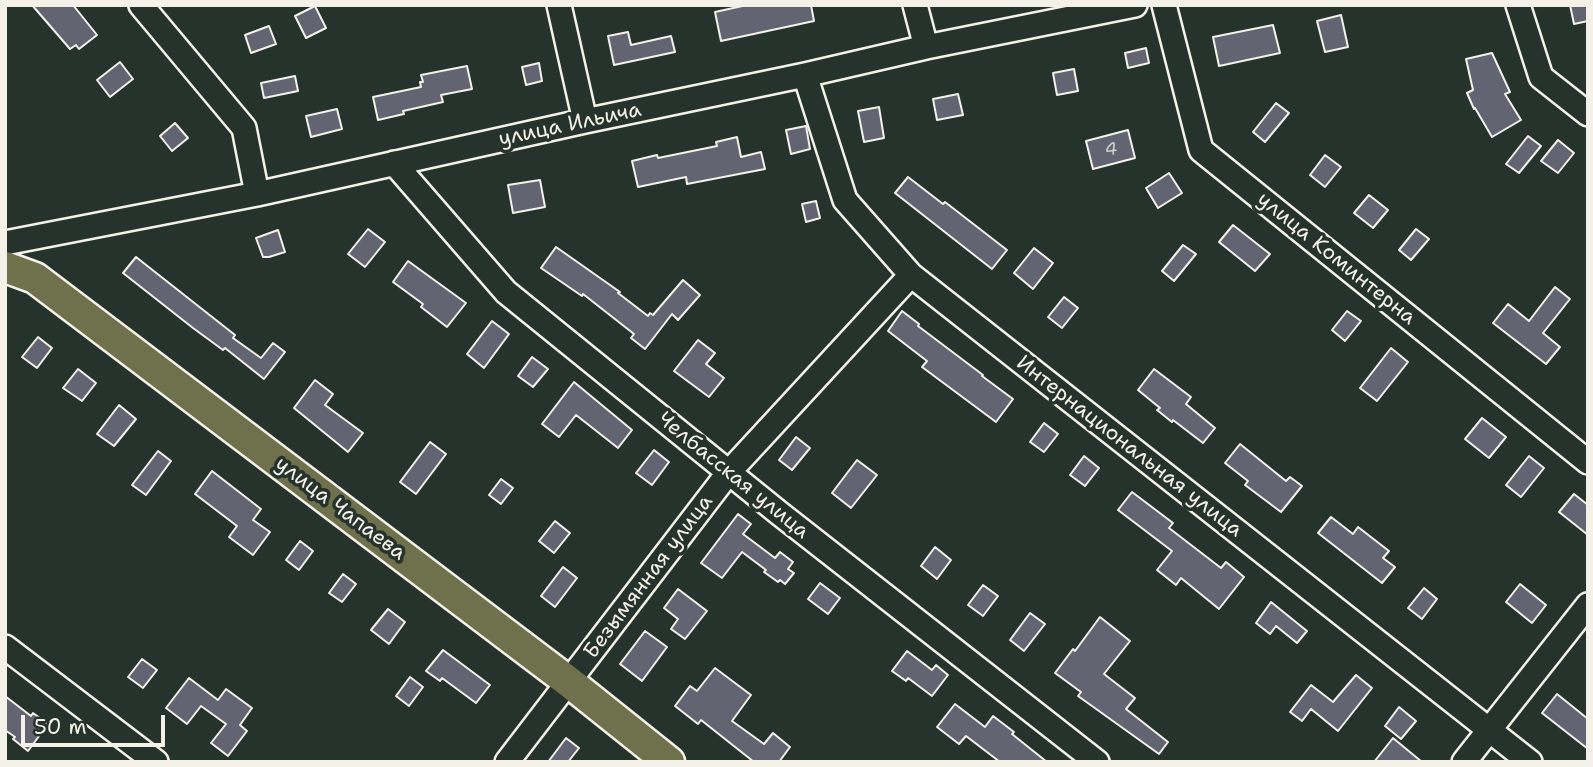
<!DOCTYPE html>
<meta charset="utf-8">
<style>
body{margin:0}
#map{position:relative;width:1593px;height:767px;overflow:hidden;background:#26332d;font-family:"Shantell Sans",sans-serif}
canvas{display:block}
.frame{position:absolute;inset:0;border:7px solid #f4f1e8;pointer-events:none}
.scale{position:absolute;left:21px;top:715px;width:144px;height:32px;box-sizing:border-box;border:4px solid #f4f1e8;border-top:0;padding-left:9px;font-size:21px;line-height:24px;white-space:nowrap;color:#f4f1e8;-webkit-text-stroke:5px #26332d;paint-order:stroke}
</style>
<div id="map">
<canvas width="1593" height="767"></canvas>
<div class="frame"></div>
<div class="scale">50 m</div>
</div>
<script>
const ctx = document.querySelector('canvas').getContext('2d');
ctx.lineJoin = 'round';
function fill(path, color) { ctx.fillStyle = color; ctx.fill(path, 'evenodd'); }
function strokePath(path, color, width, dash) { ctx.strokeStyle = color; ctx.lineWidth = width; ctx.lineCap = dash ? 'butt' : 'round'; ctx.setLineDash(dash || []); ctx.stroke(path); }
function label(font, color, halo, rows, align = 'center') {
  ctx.font = font + ' "Shantell Sans",sans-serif'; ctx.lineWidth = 7; ctx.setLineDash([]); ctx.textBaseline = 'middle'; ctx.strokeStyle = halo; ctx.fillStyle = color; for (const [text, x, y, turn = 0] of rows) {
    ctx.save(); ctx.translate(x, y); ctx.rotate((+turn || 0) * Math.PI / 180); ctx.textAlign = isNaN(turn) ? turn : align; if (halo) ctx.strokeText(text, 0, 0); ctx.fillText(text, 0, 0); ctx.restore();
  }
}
const building = new Path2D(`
 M32,5h41l24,30 -18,14 -3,-4 -6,4z
 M747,5h64l3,16 -93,20 -6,-29z
 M1570,5h18v16l-14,3z
 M315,6l11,22 -20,10 -11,-22z
 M1341,15l7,32 -23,5 -8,-31z
 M1273,25l7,28 -61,13 -6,-29z
 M269,26l7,18 -25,9 -6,-18z
 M628,32l3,13 40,-9 4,16 -61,13 -6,-29z
 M1146,48l3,15 -21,5 -3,-15z
 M1492,53l18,39 -5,2 16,26 -29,17 -17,-29 -1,1 -7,-16 6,-3 -7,-31z
 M120,62l13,17 -23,18 -13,-17z
 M539,63l3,18 -16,4 -4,-18z
 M467,66l5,23 -31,6 2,7 -40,9 1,3 -26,6 -5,-23 48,-10 -1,-5h3l-2,-7z
 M1074,69l4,22 -21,4 -4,-22z
 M295,76l3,15 -34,7 -3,-15z
 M958,94l5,21 -26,5 -4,-21z
 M1276,103l13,10 -24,29 -12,-10z
 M879,107l5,31 -20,4 -6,-31z
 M337,109l5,20 -31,8 -5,-21z
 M175,123l13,15 -16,13 -12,-15z
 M806,126l4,23 -19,5 -5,-24z
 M1128,130l7,28 -42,11 -7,-28z
 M1528,136l13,10 -22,27 -13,-9z
 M737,137l4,20 20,-5 4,17 -78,15 -1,-7 -48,10 -6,-26 25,-6 1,3 59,-12 -1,-4z
 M1558,140l16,13 -16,20 -17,-12z
 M1325,155l16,12 -16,20 -15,-12z
 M1169,173l13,20 -24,15 -12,-20z
 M908,177l35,27 2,-2 62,48 -15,19 -97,-76z
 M540,180l5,27 -32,6 -5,-28z
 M1369,195l19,15 -15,18 -19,-15z
 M816,201l4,17 -14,4 -4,-18z
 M1233,225l37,29 -15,17 -36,-29z
 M368,229l17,13 -20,25 -17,-13z
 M1416,229l13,10 -18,21 -12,-10z
 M278,230l7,22 -16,5h-6l-7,-19z
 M1183,245l13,9 -22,27 -12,-10z
 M556,247l64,45 -2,1 30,23 2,-3 3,2 30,-35 17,15 -22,25 -6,-6 -27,35 -14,-11 3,-4 -51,-40 -1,2 -41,-28z
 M1034,248l19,15 -20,26 -19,-16z
 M136,257l99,78 -2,3 28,20 12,-15 12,9 -21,27 -39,-31 -2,2 -30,-22 -70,-55z
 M408,261l58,42 -19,24 -26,-20 2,-3 -30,-22z
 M1555,287l15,12 -27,34 17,14 -14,17 -53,-41 15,-19 21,17z
 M1064,297l14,11 -16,20 -14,-11z
 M902,311l17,13 -1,2 65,49 -1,1 31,23 -17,23 -74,-55 5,-6 -39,-30z
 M1347,311l14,10 -16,20 -13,-11z
 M492,321l17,13 -25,34 -17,-14z
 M38,337l14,11 -15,20 -15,-11z
 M698,340l17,13 -9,11 18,14 -15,19 -35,-26z
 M1391,348l17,14 -31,39 -17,-13z
 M532,357l16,12 -15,18 -15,-11z
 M78,369l18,14 -14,18 -19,-13z
 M1154,369l37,28 -5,7 29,24 -12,15 -30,-23 -1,2 -15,-12 3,-2 -22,-18z
 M315,380l18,14 -8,11 38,28 -15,19 -54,-44z
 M574,382l58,48 -14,18 -42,-33 -17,22 -17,-13z
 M119,405l17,14 -22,27 -17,-12z
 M1482,418l24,19 -17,21 -24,-19z
 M1044,423l14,11 -14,18 -14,-10z
 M796,437l14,11 -18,22 -13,-10z
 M430,442l16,12 -30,40 -16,-12z
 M1240,444l46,37 4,-4 12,9 -21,26 -36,-27 3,-4 -23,-18z
 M654,450l15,12 -17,23 -16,-12z
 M158,451l13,10 -25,34 -14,-10z
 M1084,456l15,12 -14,18 -15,-11z
 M1529,456l15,12 -23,29 -15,-12z
 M857,460l20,15 -26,33 -19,-15z
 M212,471l49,38 -8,11 17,12 -17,23 -24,-18 8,-11 -42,-32z
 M501,479l12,9 -12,16 -12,-9z
 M1132,492l41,31 -4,5 52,40 5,-6 18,15 -25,32 -38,-31 -5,7 -19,-15 15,-19 -54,-41z
 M1574,494l14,11v30l-29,-23z
 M738,514l13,10 -8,10 32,24 5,-6 13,10 -5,7 6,4 -9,11 -5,-4 -2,2 -14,-10 2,-2 -24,-18 -20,26 -21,-15z
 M1331,517l22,17 5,-7 31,24 -6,7 12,9 -13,16 -64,-50z
 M555,521l15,12 -16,20 -15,-12z
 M300,541l13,10 -14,19 -13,-10z
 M935,547l16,13 -14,19 -16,-13z
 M563,567l14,11 -22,29 -14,-11z
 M343,574l13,10 -14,18 -13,-9z
 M820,583l20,15 -12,16 -20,-15z
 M1520,584l26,21 -14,18 -26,-21z
 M983,585l15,11 -15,20 -15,-11z
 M1424,588l13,11 -15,20 -14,-11z
 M678,589l29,22 -22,28 -14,-10 7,-10 -14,-11z
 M1271,602l36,29 -10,12 -21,-17 -6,8 -14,-11z
 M388,609l17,13 -16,22 -18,-14z
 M1030,613l15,11 -21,27 -14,-11z
 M1100,617l30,24 -26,33 31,24 -9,11 42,33 -9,12 -81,-58 3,-4 -26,-19 18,-24 2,2z
 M645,631l22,16 -25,34 -22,-17z
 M443,650l47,35 -14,18 -34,-25 -2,3 -14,-10z
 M907,651l25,19 4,-5 12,10 -16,21 -24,-18 -2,3 -14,-10z
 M142,659l15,11 -14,18 -15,-11z
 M715,668l36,27 -19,26 32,23 9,-11 17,14 -11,15h-25l-53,-42 -3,4 -23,-18 15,-20 7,5z
 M1356,675l16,13 -34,43 -27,-22 -9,12 -12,-9 21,-27 22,17z
 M410,677l13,10 -14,19 -13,-10z
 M189,678l29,22 8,-11 26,19 -12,17 7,6 -19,25 -17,-13 15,-19 -25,-18 -14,18 -21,-16z
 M1557,694l31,25v30l-46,-36z
 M5,696l26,20 2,-3 15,11 -20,27 -15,-12 2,-2 -10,-7z
 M955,704l30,23 8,-11 21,16 -2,2 35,28h-47l-34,-26 -7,8 -22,-17z
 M1399,707l17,14 -15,18 -16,-13z
 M566,738l13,10 -11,14h-20z
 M1393,738l29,24h-48z`);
fill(building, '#626472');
strokePath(building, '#f4f1e8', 2);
const minor = new Path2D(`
 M141,5l103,123 13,66
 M559,5l26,116
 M915,5l11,42
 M1164,5l37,145 387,312
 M1518,5l23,72 47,37
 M805,75l40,125 66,75 619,487
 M394,163l112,129 273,221 318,249
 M5,243l252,-49 328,-73 220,-46 121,-28 209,-42
 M5,647l151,115
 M507,762l222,-290 182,-197
 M1464,762l124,-157`);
const major = new Path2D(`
 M5,267l30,11 534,404 100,80`);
strokePath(minor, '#f4f1e8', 28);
strokePath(major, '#f4f1e8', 35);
strokePath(minor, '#26332d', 23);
strokePath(major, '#6e714b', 30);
label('18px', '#d0ceca', null, [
 ["4",1111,150]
]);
label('21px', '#f4f1e8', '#26332d', [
 ["улица Ильича",570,125,-12],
 ["улица Коминтерна",1336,259,39],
 ["Интернациональная улица",1129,447,38],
 ["Челбасская улица",733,476,39],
 ["улица Чапаева",340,509,37],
 ["Безымянная улица",649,577,-53]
]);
</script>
